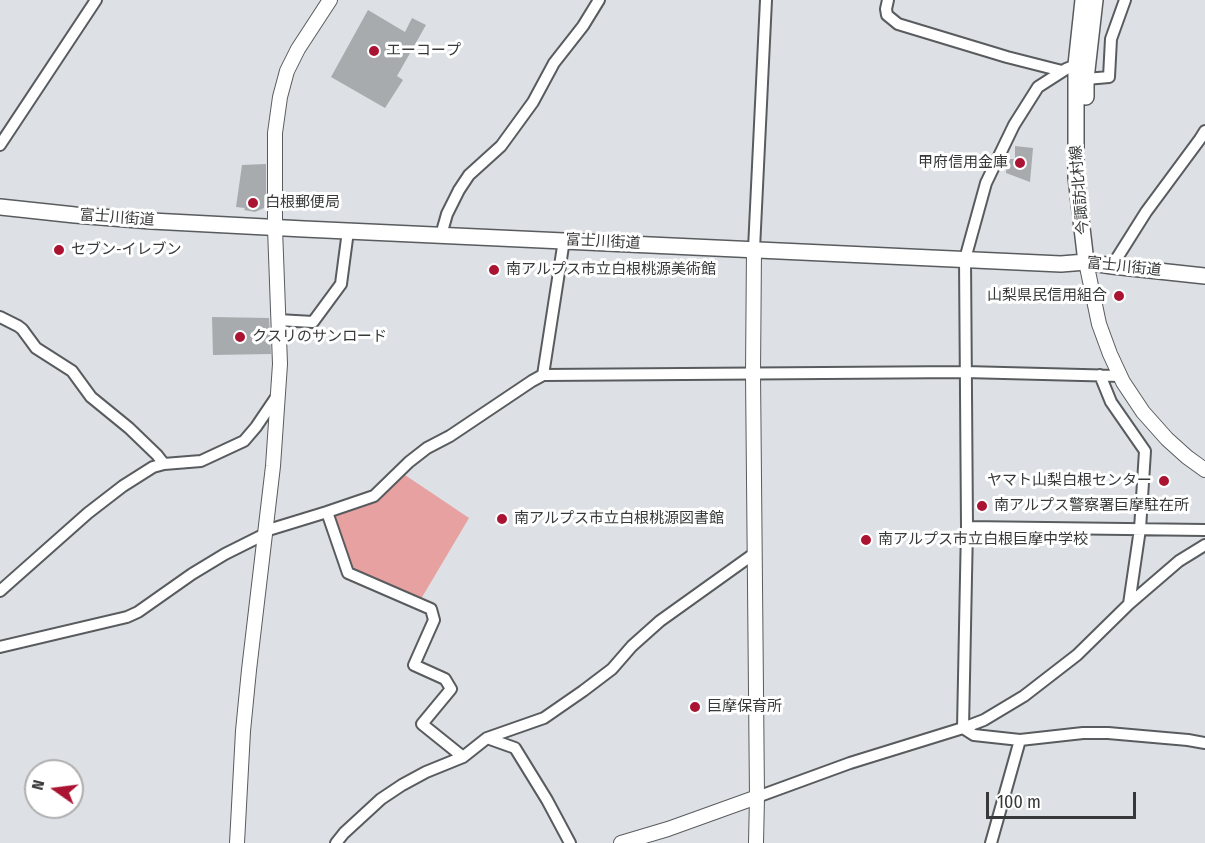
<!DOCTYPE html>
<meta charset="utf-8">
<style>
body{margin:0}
#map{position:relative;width:1205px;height:843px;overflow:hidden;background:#dde0e4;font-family:"Fira Sans Condensed",sans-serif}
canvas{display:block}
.north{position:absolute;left:24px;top:759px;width:60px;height:60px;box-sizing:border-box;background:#fff;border:2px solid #afafb0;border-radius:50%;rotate:284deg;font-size:16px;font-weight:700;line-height:24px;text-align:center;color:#373839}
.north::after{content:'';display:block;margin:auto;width:21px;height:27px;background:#aa1432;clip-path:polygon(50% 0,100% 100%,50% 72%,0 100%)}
.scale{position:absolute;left:986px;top:792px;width:150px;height:27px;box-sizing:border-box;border:3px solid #373839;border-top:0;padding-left:8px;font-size:18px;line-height:21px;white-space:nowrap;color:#373839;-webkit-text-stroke:4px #fff;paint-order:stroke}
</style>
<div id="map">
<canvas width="1205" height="843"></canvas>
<div class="north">N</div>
<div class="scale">100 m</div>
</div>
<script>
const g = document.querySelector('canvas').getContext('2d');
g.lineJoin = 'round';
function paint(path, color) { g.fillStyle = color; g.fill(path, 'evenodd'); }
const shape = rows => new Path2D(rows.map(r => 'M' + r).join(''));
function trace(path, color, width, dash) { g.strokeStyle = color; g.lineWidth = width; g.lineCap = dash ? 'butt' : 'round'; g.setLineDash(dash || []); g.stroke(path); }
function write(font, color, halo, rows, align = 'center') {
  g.font = font + ' "Fira Sans Condensed","Noto Sans JP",sans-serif'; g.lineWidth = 6; g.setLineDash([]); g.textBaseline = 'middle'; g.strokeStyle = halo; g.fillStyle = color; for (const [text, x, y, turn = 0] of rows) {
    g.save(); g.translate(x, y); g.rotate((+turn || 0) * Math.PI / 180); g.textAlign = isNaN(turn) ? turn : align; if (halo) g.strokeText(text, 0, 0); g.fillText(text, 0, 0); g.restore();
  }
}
paint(shape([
 [399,471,469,518,418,604,348,573,327,513,374,496]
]), '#e7a1a1');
paint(shape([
 [368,10,405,32,412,18,426,25,397,76,403,80,385,108,331,77],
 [1015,146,1033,148,1030,182,1006,173,1007,159,1015,159],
 [266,164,266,205,264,208,255,212,244,210,245,208,236,207,242,165],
 [212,317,269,318,271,354,213,355]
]), '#a7abae');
const street = shape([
 [888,0,886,9,887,15,898,24,1007,57,1062,71],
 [1086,79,1109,77,1111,39,1125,0],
 [0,145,96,0],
 [441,235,447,214,459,190,469,175,501,146,533,102,554,63,583,26,599,0],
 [754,249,766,0],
 [1112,266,1146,212,1200,139,1205,131],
 [0,317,18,326,22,329,36,348,72,371,91,397,129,428,157,455,164,464],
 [278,320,313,322,341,284,348,231],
 [543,375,564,240],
 [1100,375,1111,402,1145,451,1140,529,1129,604],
 [327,512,348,573,431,609,434,620,414,665,445,679,451,689,422,724,463,757],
 [967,527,1205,530],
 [265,531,327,512,374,496,409,462,427,448,450,436,532,381,543,375,965,372,1121,376],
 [0,591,88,513,123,486,153,467,164,464,201,461,244,441,256,427,277,396],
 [0,647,127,617,138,612,192,574,225,554,265,534],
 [963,728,967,527,965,259,986,183,1014,125,1038,87,1066,69,1076,65],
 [963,728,974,735,1020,740,1083,733,1108,733,1188,740,1205,743],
 [487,738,515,748,547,800,570,843],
 [757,797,850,763,963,728,984,720,1024,696,1077,655,1129,604,1179,561,1205,545],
 [336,843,344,833,381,799,402,785,426,772,463,757,487,738,544,718,583,691,612,669,632,646,660,621,755,553],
 [991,843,1020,740]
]);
const secondary = shape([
 [754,249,753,373,757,797,756,843],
 [1086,262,1099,324,1110,354,1123,382,1143,412,1167,439,1187,457,1205,470],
 [237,843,243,731,249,670,273,466,280,364,275,228,275,133,280,97,287,71,298,49,330,0],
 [621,843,668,829,757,797]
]);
const primary = shape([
 [1083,0,1076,65,1076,177,1086,262],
 [1086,97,1086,79,1095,0],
 [0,207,75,215,151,221,304,229,1061,264,1086,262,1112,266,1205,276]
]);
trace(street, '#595c5e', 14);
trace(secondary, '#595c5e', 16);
trace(primary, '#595c5e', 18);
trace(street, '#fff', 10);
trace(secondary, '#fff', 14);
trace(primary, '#fff', 15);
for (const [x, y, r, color] of [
 [374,51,6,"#aa1432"],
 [1020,163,6,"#aa1432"],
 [253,203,6,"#aa1432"],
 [59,250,6,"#aa1432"],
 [494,270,6,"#aa1432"],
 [1119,296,6,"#aa1432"],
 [240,337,6,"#aa1432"],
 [1164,481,6,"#aa1432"],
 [982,506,6,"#aa1432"],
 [502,519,6,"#aa1432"],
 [866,540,6,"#aa1432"],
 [695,707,6,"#aa1432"]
]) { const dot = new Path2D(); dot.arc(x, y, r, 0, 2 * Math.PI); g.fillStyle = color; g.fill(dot); trace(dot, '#fff', 2); }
write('15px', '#373839', '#fff', [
 ["エーコープ",386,51],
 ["甲府信用金庫",1008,163,"right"],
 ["白根郵便局",265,203],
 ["セブン-イレブン",71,250],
 ["南アルプス市立白根桃源美術館",506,270],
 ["山梨県民信用組合",1107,296,"right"],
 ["クスリのサンロード",252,337],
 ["ヤマト山梨白根センター",1152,481,"right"],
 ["南アルプス警察署巨摩駐在所",994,506],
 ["南アルプス市立白根桃源図書館",514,519],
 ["南アルプス市立白根巨摩中学校",878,540],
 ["巨摩保育所",707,707]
], 'left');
write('15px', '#373839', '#fff', [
 ["今諏訪北村線",1080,190,-95],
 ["富士川街道",117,218,4],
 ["富士川街道",603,242,3],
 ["富士川街道",1124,267,6]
]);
</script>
